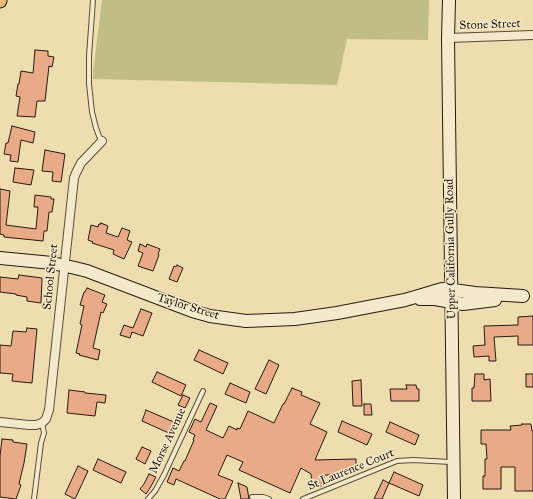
<!DOCTYPE html>
<style>
body{margin:0}
canvas{display:block;background:#eeddaf}
</style>
<canvas width="533" height="499"></canvas>
<script>
const g = document.querySelector('canvas').getContext('2d');
g.lineJoin = 'round';
function paint(path, color) { g.fillStyle = color; g.fill(path, 'evenodd'); }
const shape = rows => new Path2D(rows.map(r => 'M' + r).join(''));
function trace(path, color, width, dash) { g.strokeStyle = color; g.lineWidth = width; g.lineCap = dash ? 'butt' : 'round'; g.setLineDash(dash || []); g.stroke(path); }
function write(font, color, halo, rows, align = 'center') {
  g.font = font + ' "IM FELL Great Primer",serif'; g.lineWidth = 3; g.setLineDash([]); g.textBaseline = 'middle'; g.strokeStyle = halo; g.fillStyle = color; for (const [text, x, y, turn = 0] of rows) {
    g.save(); g.translate(x, y); g.rotate((+turn || 0) * Math.PI / 180); g.textAlign = isNaN(turn) ? turn : align; if (halo) g.strokeText(text, 0, 0); g.fillText(text, 0, 0); g.restore();
  }
}
paint(shape([
 [102,0,429,0,428,40,347,39,337,85,93,79,93,73]
]), '#c1be85');
const building = shape([
 [35,50,48,51,48,56,54,57,52,67,49,66,45,101,37,101,35,117,17,116,20,97,16,96,18,84,19,84,21,71,33,73,35,50],
 [12,126,35,132,33,143,21,140,18,162,10,161,11,155,4,154,6,143,8,143,12,126],
 [45,150,65,154,61,182,52,181,53,172,42,171,45,150],
 [15,168,34,170,31,185,13,182,15,168],
 [0,189,10,191,6,225,36,229,38,207,34,207,35,195,51,197,51,199,54,199,52,212,49,212,47,231,44,231,43,241,4,237,4,235,0,234,0,189],
 [101,223,108,226,106,233,118,237,122,228,130,231,127,240,132,242,124,259,113,254,114,250,92,243,93,242,88,240,91,225,98,227,99,224,101,224,101,223],
 [140,244,146,247,147,244,160,249,158,254,159,255,153,271,138,266,143,253,138,251,140,244],
 [177,265,183,268,177,282,169,279,174,266,176,267,177,265],
 [19,275,42,278,41,303,27,301,27,297,16,295,16,294,0,292,0,277,18,279,19,275],
 [87,288,105,295,102,302,107,304,103,313,101,312,93,348,100,350,98,360,79,355,80,354,76,353,82,325,80,324,84,306,80,305,84,292,85,292,87,288],
 [141,309,152,313,143,336,132,332,130,338,120,335,124,325,133,328,141,309],
 [533,316,533,345,518,345,518,336,494,337,496,361,489,361,489,356,474,357,473,346,485,345,484,326,518,325,518,317,533,316],
 [27,328,37,329,32,383,12,381,13,374,0,373,0,345,11,346,13,331,26,332,27,328],
 [199,350,228,363,223,374,194,360,199,350],
 [269,360,279,365,266,394,255,389,269,360],
 [157,372,186,385,181,396,152,382,157,372],
 [475,374,484,374,484,380,490,379,491,401,472,401,472,388,474,388,475,374],
 [526,374,533,374,533,387,526,387,526,374],
 [361,380,362,406,353,406,352,381,361,380],
 [230,383,250,392,246,403,225,394,230,383],
 [406,385,416,385,417,389,419,389,419,401,391,401,390,389,407,389,406,385],
 [292,388,302,392,301,395,320,403,310,424,327,432,315,460,356,459,356,471,344,471,344,475,324,475,324,481,322,481,322,486,312,486,311,474,301,468,290,493,239,470,243,462,227,455,218,475,233,481,225,499,220,499,176,479,174,485,167,482,173,468,179,471,184,461,185,461,194,440,193,440,195,435,189,432,195,419,201,422,210,403,217,406,206,430,223,438,229,426,237,430,237,428,240,429,248,411,274,423,283,404,284,404,292,388],
 [69,390,85,392,85,393,106,395,105,403,97,402,95,416,67,413,69,390],
 [183,395,190,398,185,408,178,405,183,395],
 [364,404,371,404,372,415,364,415,364,404],
 [146,410,176,423,171,434,142,421,146,410],
 [342,421,372,434,367,445,338,432,342,421],
 [390,422,419,435,415,445,386,432,390,422],
 [522,424,531,424,532,431,533,431,533,491,515,491,515,467,501,467,501,489,483,489,483,476,485,476,485,459,487,459,486,444,481,444,481,430,511,430,510,426,522,425,522,424],
 [2,439,13,440,13,442,27,444,24,463,19,484,21,485,16,499,0,497,0,456,2,439],
 [142,447,151,451,145,464,136,459,142,447],
 [98,459,126,472,121,483,93,470,98,459],
 [78,466,88,471,75,499,65,494,78,466],
 [394,472,423,485,419,496,389,483,394,472],
 [149,474,156,477,150,488,146,494,140,489,144,484,149,474],
 [383,480,389,483,382,499,374,499,383,480],
 [238,483,247,487,249,499,241,499,238,483]
]);
paint(building, '#e8aa87');
trace(building, '#281910', 1);
const lane = shape([
 [93,0,89,56,89,84,92,112,96,128,99,136,102,141],
 [252,497,263,497,269,499],
 [34,499,41,443,44,433,42,423],
 [148,499,155,491,164,475,203,391],
 [303,499,397,461,413,460,451,462]
]);
const street = shape([
 [448,38,533,35],
 [0,422,29,425,36,425,42,423,46,419,49,410,74,178,76,173,81,163,102,141]
]);
const secondary = shape([
 [449,0,448,38,454,499],
 [0,258,52,263,75,268,87,271,192,311,210,316,246,321,295,319,337,313,405,300,442,289,446,289,475,293,523,296],
 [420,299,435,299,463,304,495,300]
]);
const primary = shape([
 [0,1,0,0]
]);
trace(lane, '#5a4a38', 6);
trace(street, '#5a4a38', 10);
trace(secondary, '#281910', 14);
trace(primary, '#281910', 15);
trace(lane, '#f4e9cb', 4);
trace(street, '#f4e9cb', 8);
trace(secondary, '#f4e9cb', 12);
trace(primary, '#e7be78', 13);
write('12px', '#281910', '#f4e9cb', [
 ["Stone Street",490,25,-2],
 ["Upper California Gully Road",451,249,-91],
 ["School Street",51,277,-84],
 ["Taylor Street",188,307,17],
 ["Morse Avenue",168,441,-65],
 ["St Laurence Court",351,470,-22]
]);
</script>
